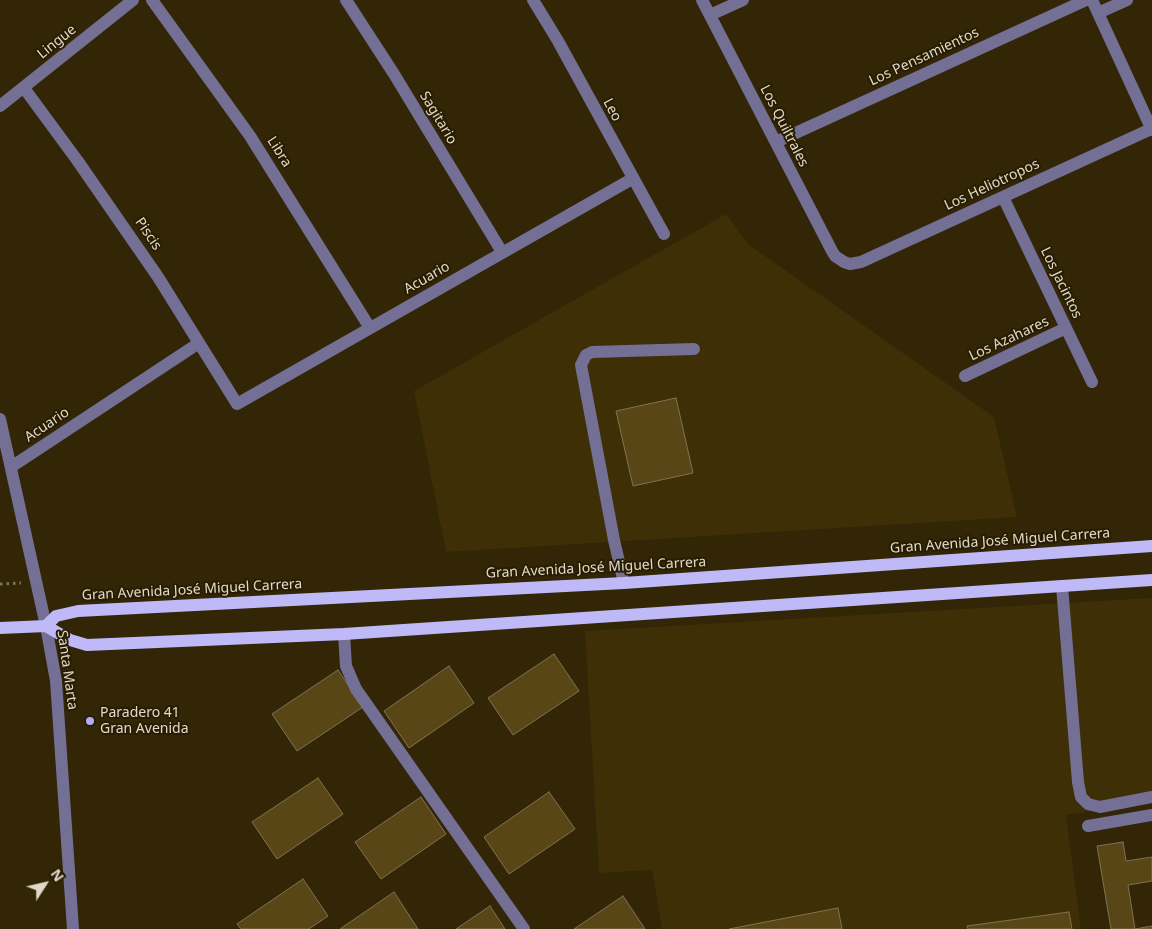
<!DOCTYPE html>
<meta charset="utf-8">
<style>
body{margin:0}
#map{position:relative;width:1152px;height:929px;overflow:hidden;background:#322607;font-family:"Noto Sans",sans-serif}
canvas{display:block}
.north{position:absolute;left:20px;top:859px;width:50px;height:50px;-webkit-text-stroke:4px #281d00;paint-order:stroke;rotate:55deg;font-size:14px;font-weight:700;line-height:20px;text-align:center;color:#e0d9c8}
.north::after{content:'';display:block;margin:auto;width:18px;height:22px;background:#e0d9c8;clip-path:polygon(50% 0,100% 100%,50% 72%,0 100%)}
</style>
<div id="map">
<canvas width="1152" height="929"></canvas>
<div class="north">N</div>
</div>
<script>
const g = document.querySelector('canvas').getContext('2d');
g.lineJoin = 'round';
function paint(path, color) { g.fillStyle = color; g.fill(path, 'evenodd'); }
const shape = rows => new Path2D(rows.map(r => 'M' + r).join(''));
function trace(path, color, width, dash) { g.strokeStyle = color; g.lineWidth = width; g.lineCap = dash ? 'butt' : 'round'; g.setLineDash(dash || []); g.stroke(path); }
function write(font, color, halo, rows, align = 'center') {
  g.font = font + ' "Noto Sans",sans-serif'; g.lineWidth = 4; g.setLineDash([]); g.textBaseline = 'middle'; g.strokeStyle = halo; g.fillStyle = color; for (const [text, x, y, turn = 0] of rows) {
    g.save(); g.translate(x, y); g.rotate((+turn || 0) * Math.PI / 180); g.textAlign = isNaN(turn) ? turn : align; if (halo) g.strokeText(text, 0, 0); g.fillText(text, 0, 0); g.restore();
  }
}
paint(shape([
 [726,214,748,244,994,417,1017,517,446,552,414,391],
 [1152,598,1152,801,1066,815,1081,929,662,929,652,870,599,873,585,631]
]), '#3e2f06');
const building = shape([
 [676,398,693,473,633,486,616,411,676,398],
 [554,654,579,691,513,735,488,698,554,654],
 [449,666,474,703,409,748,384,711,449,666],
 [338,670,363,707,297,751,272,714,338,670],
 [318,778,343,814,277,859,252,822,318,778],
 [549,792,575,829,509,874,484,837,549,792],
 [421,797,446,834,381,879,355,842,421,797],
 [1123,842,1126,861,1152,857,1152,881,1128,885,1135,929,1152,926,1152,929,1111,929,1097,846,1123,842],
 [303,879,328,916,309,929,241,929,237,924,303,879],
 [394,892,418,929,340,929,394,892],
 [623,896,645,929,574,929,623,896],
 [490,906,505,929,456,929,490,906],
 [838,908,842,929,729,929,838,908],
 [1069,912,1072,929,968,929,967,926,1069,912]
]);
paint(building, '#594616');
trace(building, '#817353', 1);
trace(shape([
 [0,584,21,583]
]), '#7e745b', 3, [2.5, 4]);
trace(shape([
 [152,0,250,136,370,328],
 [346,0,394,74,502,252],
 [533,0,558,41,664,234],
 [702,0,832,251,835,256,844,262,850,264,861,262,1151,129],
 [1092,0,1152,130],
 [1098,13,1127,0],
 [710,15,743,0],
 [24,88,77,160,158,277,237,404,632,179],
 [0,106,133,0],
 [776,142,1086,0],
 [1003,197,1092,382],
 [965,376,1066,328],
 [0,419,46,626,56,681,73,929],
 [11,467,199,343],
 [624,583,614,540,581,365,586,355,592,352,694,349],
 [1062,586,1078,782,1081,797,1088,804,1100,807,1152,797],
 [344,634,346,666,356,689,524,929],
 [1088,826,1152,815]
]), '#736f95', 12);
trace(shape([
 [46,626,56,616,78,611,624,583,1152,546],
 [0,628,46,626,70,640,87,645,344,634,1152,580]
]), '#bfb9f8', 12);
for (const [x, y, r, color] of [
 [90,721,5,"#b5acf8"]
]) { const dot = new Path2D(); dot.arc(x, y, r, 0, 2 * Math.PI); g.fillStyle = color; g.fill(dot); trace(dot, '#281d00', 2); }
write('14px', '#e0d9c8', '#281d00', [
 ["Lingue",57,42,-39],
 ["Los Pensamientos",924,57,-25],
 ["Leo",612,110,62],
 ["Sagitario",438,118,59],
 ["Los Quiltrales",784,126,63],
 ["Libra",279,152,57],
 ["Los Heliotropos",992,185,-25],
 ["Piscis",148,234,56],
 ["Acuario",427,278,-30],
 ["Los Jacintos",1061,283,64],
 ["Los Azahares",1009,339,-25],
 ["Acuario",47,425,-34],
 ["Gran Avenida José Miguel Carrera",1000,541,-4],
 ["Gran Avenida José Miguel Carrera",596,568,-3],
 ["Gran Avenida José Miguel Carrera",192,590,-3],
 ["Santa Marta",67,670,82]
]);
write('14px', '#e0d9c8', '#281d00', [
 ["Paradero 41",100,713],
 ["Gran Avenida",100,729]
], 'left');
</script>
